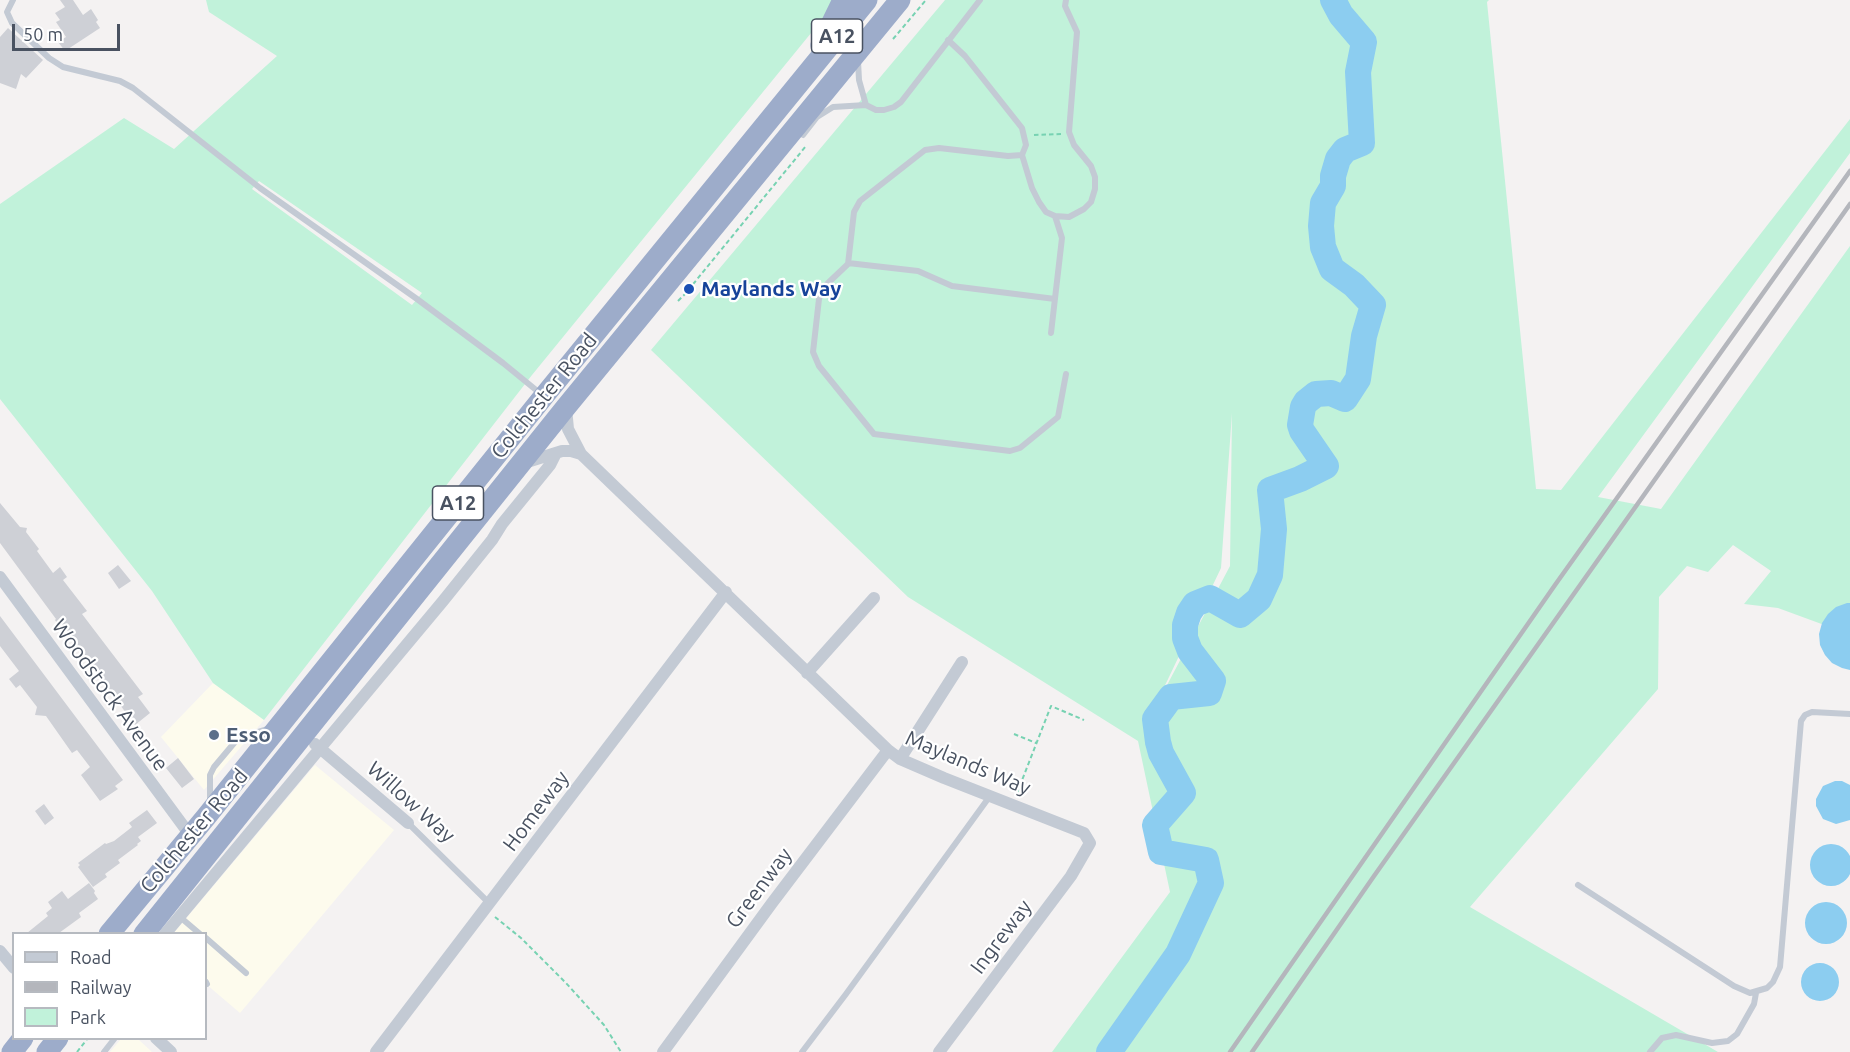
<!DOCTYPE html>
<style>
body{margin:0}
#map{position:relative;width:1850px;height:1052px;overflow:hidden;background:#f4f2f2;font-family:Ubuntu,sans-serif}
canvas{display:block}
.legend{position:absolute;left:12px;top:932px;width:195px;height:108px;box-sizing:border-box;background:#fff;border:2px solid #b6bac0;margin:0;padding:8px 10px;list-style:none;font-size:18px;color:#495261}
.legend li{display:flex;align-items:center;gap:12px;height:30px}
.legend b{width:30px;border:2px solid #b6bac0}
.scale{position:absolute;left:12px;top:24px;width:108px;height:27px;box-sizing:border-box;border:3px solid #495261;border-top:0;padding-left:8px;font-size:18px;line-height:21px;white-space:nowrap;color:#495261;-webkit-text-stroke:4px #fff;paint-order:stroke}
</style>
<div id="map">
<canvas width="1850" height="1052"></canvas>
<ul class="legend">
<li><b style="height:8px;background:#c3cad4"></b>Road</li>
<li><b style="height:8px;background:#b4b6bc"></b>Railway</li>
<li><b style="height:16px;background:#c1f2da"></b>Park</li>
</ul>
<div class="scale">50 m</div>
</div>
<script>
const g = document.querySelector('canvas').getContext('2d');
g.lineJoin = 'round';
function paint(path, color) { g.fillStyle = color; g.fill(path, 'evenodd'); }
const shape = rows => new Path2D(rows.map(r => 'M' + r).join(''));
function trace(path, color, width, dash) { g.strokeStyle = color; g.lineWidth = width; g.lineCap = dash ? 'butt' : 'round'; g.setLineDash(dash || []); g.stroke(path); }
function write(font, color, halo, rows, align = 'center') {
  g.font = font + ' Ubuntu,sans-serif'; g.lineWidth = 4.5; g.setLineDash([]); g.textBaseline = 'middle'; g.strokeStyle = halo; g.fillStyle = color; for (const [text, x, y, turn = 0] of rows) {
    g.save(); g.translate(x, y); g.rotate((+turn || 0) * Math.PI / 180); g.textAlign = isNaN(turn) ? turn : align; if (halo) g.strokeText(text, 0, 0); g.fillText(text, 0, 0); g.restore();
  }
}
paint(shape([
 [213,683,264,720,204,790,161,737],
 [315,765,394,830,240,1013,206,984,206,934,173,934],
 [121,1039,138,1039,152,1052,110,1052]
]), '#fdfbed');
paint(shape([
 [206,0,838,0,532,375,264,720,213,683,152,591,0,399,0,204,124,118,174,149,277,56,209,12],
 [259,181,422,293,412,305,252,189],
 [945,0,1489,0,1487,2,1536,489,1561,490,1850,119,1850,153,1598,497,1661,509,1850,246,1850,631,1827,626,1778,608,1744,604,1771,571,1733,545,1708,572,1687,566,1659,597,1658,689,1470,907,1718,1052,1052,1052,1170,892,1138,741,908,597,651,350],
 [1232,413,1230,566,1148,721,1221,568]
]), '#c1f2da');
paint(shape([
 [1847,603,1850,603,1850,670,1842,668,1832,663,1825,655,1820,645,1819,634,1822,623,1828,614,1836,607],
 [1835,781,1842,781,1850,785,1850,820,1836,824,1823,819,1816,806,1816,799,1823,786],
 '1810 865a21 21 0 1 1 42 0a21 21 0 1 1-42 0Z',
 '1805 923a21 21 0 1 1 42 0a21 21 0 1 1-42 0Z',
 '1801 982a19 19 0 1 1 38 0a19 19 0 1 1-38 0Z'
]), '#8ccdf0');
trace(shape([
 [1109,1052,1178,954,1211,883,1206,860,1161,852,1155,825,1183,793,1161,753,1158,742,1155,719,1171,697,1209,693,1213,681,1190,651,1185,638,1185,625,1189,613,1195,604,1210,598,1240,615,1259,599,1270,575,1274,529,1270,490,1300,479,1326,466,1302,431,1300,425,1303,407,1306,402,1316,394,1331,393,1345,399,1358,379,1364,336,1373,305,1354,285,1332,269,1323,247,1321,226,1323,203,1333,186,1333,176,1338,159,1345,150,1362,143,1358,72,1364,42,1341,15,1333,0]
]), '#8ccdf0', 26);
paint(shape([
 [60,0,73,0,83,15,91,9,98,20,96,22,100,28,65,51,58,42,66,37,56,22,60,20,55,13,65,7],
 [8,28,43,60,26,78,21,74,16,89,0,83,0,37],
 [0,503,20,527,27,528,26,532,39,549,37,551,53,573,60,567,67,577,63,580,87,611,82,614,143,694,138,697,150,713,135,725,71,639,69,640,65,634,55,620,56,619,0,543],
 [118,565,131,581,119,589,108,573],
 [0,616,123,780,115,786,118,789,100,801,81,775,90,767,77,750,72,753,46,716,35,715,37,707,20,685,16,688,9,679,19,671,0,646],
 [178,758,194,779,182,788,166,768],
 [44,804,54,818,45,825,35,811],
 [147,810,157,823,138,837,141,841,137,844,138,845,118,860,120,863,105,874,107,877,93,887,78,867,80,865,78,863,105,843,106,844,114,841,132,827,129,823],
 [89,883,95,891,94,893,98,899,79,913,81,917,59,933,27,933,48,916,46,913,52,908,48,902,62,891,68,899]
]), '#ced0d6');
trace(shape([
 [893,39,926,0],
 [1034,135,1061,134],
 [678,301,685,294,806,146],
 [1014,734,1036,743],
 [1017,793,1051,706,1084,720],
 [495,917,521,938,566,983,604,1025,621,1052],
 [77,1052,88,1038]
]), '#77d2b2', 2, [4.5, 3]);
trace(shape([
 [13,0,7,12,12,23,49,58,63,67,120,81,133,88,260,188,417,299,503,363,541,394],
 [948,40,965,56,1022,128,1026,145,1022,155,1032,188,1039,202,1046,212,1055,216,1069,217,1084,209,1091,202,1095,189,1095,177,1091,166,1074,145,1069,132,1077,32,1065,6,1066,0],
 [858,61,859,80,866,105],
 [803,135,817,117,833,107,866,105,876,110,884,110,894,107,901,102,980,0],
 [1022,155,1008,156,939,148,925,150,860,201,854,212,848,264,828,283,822,289,819,299,813,352,819,366,874,434,1010,451,1020,448,1058,417,1066,374],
 [848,263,918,271,952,286,1055,299],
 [1051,333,1062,238,1055,216],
 [210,802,210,775,214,767,235,742,242,737,267,729],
 [408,823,489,903],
 [1578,885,1734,986,1750,993,1767,988,1773,982,1780,967,1801,721,1805,715,1812,712,1850,714],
 [180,917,200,934],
 [206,938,246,973],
 [206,982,207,984],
 [104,1052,115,1038],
 [802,1052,846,994,990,796],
 [1650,1052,1662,1038,1676,1035,1712,1043,1728,1041,1737,1034,1754,1004,1756,993]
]), '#c3cad4', 6);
trace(shape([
 [566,408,568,429,581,454,888,750,900,759,944,778,1084,833,1090,843,1071,876,939,1052],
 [524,463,562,451,571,451,581,454],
 [0,577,190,835],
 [807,673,874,598],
 [315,744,408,823],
 [900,759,962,662],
 [165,934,443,601,492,540,502,524,550,465,556,453],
 [0,951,14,968],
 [156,1038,171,1052],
 [376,1052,726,592],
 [663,1052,772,903,888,750]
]), '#c3cad4', 12);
trace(shape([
 [821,45,843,0],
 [109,934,206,817,544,396,867,0],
 [144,934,566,407,900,0],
 [12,1052,23,1038],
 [47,1052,58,1038]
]), '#9dacca', 21);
trace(shape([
 [1230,1052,1555,585,1850,171],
 [1252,1052,1374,876,1850,204]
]), '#b4b6bc', 4.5);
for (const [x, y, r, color] of [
 [689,289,6,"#1a4fb4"],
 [214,735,6,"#5c6f8a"]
]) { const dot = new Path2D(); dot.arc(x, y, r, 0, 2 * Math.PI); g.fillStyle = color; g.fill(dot); trace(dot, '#fff', 2); }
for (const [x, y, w] of [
 [837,36,51],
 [458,503,51]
]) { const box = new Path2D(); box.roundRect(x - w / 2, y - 17, w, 34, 4.5); g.fillStyle = '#fff'; g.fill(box); trace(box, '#495261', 1.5); }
write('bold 20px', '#495261', null, [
 ["A12",837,36],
 ["A12",458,503]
]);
write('bold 21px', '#164399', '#fff', [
 ["Maylands Way",701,289]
], 'left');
write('21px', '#495261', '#fff', [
 ["Colchester Road",544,396,-51],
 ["Woodstock Avenue",110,695,54],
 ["Maylands Way",968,763,23],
 ["Willow Way",411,802,42],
 ["Homeway",536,811,-53],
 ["Colchester Road",194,831,-50],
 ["Greenway",759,888,-53],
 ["Ingreway",1001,937,-53]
]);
write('bold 21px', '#4e5e75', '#fff', [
 ["Esso",226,735]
], 'left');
</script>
